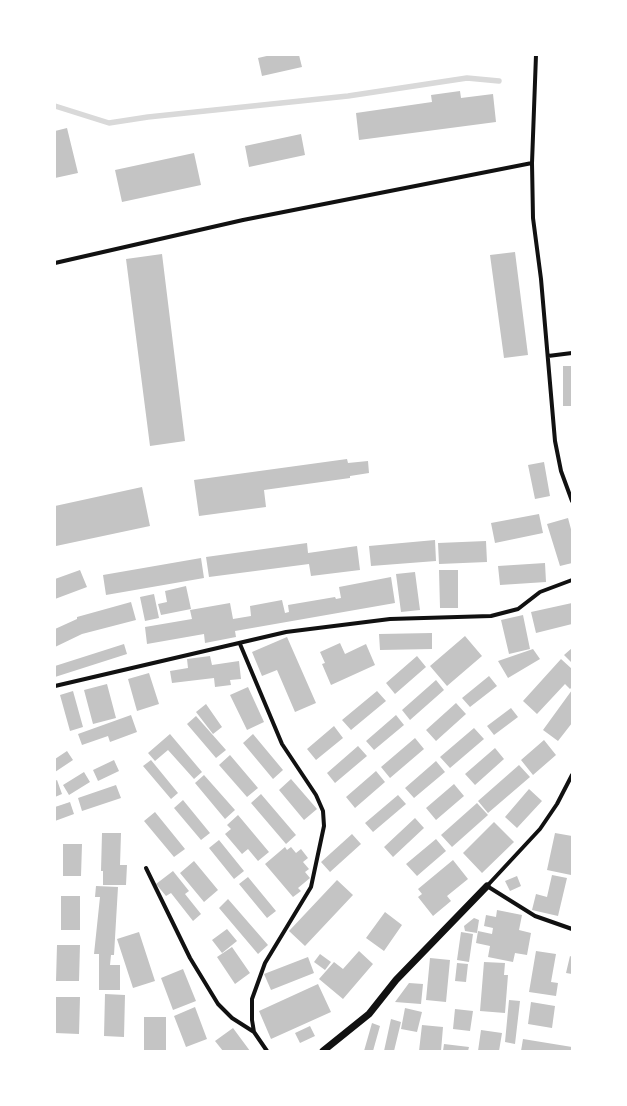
<!DOCTYPE html>
<style>
body{margin:0}
#map{position:relative;width:627px;height:1106px;overflow:hidden;background:#fff;font-family:"Asap Condensed",sans-serif}
canvas{display:block}
.frame{position:absolute;inset:0;border:56px solid #fff;pointer-events:none}
</style>
<div id="map">
<canvas width="627" height="1106"></canvas>
<div class="frame"></div>
</div>
<script>
const g = document.querySelector('canvas').getContext('2d');
g.lineJoin = 'round';
const shape = rows => new Path2D(rows.map(r => 'M' + r).join(''));
function trace(path, color, width, dash) { g.strokeStyle = color; g.lineWidth = width; g.lineCap = dash ? 'butt' : 'round'; g.setLineDash(dash || []); g.stroke(path); }
function paint(path, color) { g.fillStyle = color; g.fill(path, 'evenodd'); }
trace(shape([
 [55,106,109,123,148,117,348,96,467,78,499,81]
]), '#d9d9d9', 5.5);
paint(shape([
 [271,55,299,55,302,67,262,76,258,58],
 [460,91,461,98,493,94,496,122,359,140,356,113,432,102,431,95],
 [67,128,78,173,55,178,55,131],
 [301,134,305,155,249,167,245,146],
 [194,153,201,185,122,202,115,170],
 [515,252,528,355,504,358,490,255],
 [162,254,185,441,150,446,126,259],
 [563,366,572,366,572,406,563,406],
 [347,459,348,463,368,461,369,473,350,476,350,478,264,490,266,507,199,516,194,480],
 [544,462,550,496,535,499,528,465],
 [142,487,150,526,56,546,55,506],
 [539,514,543,533,495,543,491,523],
 [568,518,572,533,572,563,560,566,547,524],
 [435,540,436,561,371,566,369,546],
 [486,541,487,562,439,564,438,543],
 [307,543,308,553,357,546,360,570,311,576,309,564,209,577,206,557],
 [201,558,204,578,106,595,103,575],
 [545,563,546,582,500,585,498,566],
 [80,570,87,587,55,599,55,579],
 [439,570,458,570,458,608,440,608],
 [415,572,420,610,401,612,396,574],
 [391,577,395,603,235,631,236,637,205,643,204,634,147,644,145,627,192,619,190,610,230,603,233,619,251,616,250,606,282,600,285,613,289,612,288,605,335,597,336,599,341,598,339,587],
 [186,586,191,609,161,615,158,604,167,602,165,591],
 [154,594,159,618,145,621,140,597],
 [131,602,136,620,82,634,55,647,55,629,77,619,77,617],
 [572,603,572,624,536,633,531,612],
 [523,615,530,649,509,654,501,620],
 [432,633,432,649,380,650,379,634],
 [465,636,482,656,447,686,430,666],
 [287,637,316,703,295,712,277,670,262,676,252,652],
 [340,643,345,654,366,644,375,665,331,685,322,664,325,663,320,652],
 [124,644,127,654,55,677,55,666],
 [572,648,572,663,564,655],
 [533,649,540,659,508,678,498,661],
 [210,656,212,665,239,661,241,679,230,680,231,685,215,687,214,678,172,683,170,671,188,668,187,659],
 [417,656,426,667,395,694,386,683],
 [561,659,572,669,572,687,570,689,565,684,537,714,523,701],
 [149,673,159,704,137,711,128,679],
 [489,676,497,686,470,707,462,698],
 [436,680,444,690,410,720,402,710],
 [107,684,116,718,93,724,84,690],
 [248,687,264,722,247,730,230,695],
 [572,690,572,723,558,741,543,730],
 [73,691,83,727,70,731,60,695],
 [377,691,386,701,351,730,342,720],
 [456,703,466,714,436,741,426,730],
 [206,704,222,727,213,734,196,712],
 [511,708,518,717,494,735,487,726],
 [131,715,137,732,110,742,108,736,82,745,78,734],
 [396,715,404,725,374,750,366,741],
 [196,716,226,750,216,758,187,724],
 [334,726,343,738,316,760,307,749],
 [474,728,484,739,450,768,440,757],
 [170,734,202,772,194,779,168,750,155,761,148,753],
 [253,734,283,770,273,779,243,743],
 [415,738,424,749,390,778,381,767],
 [544,740,556,755,533,775,521,760],
 [358,746,367,756,335,783,327,773],
 [495,748,504,759,475,785,465,774],
 [67,751,73,760,55,772,55,759],
 [230,755,258,788,247,797,219,765],
 [114,760,119,771,98,781,93,770],
 [151,760,178,793,171,799,143,766],
 [436,761,445,772,414,798,405,788],
 [519,765,530,777,488,813,478,801],
 [376,771,385,782,355,808,346,797],
 [84,772,90,782,69,795,63,785],
 [204,775,235,810,225,819,195,783],
 [291,779,317,809,304,820,279,790],
 [57,780,62,794,55,797,55,781],
 [454,784,464,796,436,820,426,808],
 [116,785,121,798,82,811,78,798],
 [529,789,542,801,517,828,505,817],
 [261,794,296,835,286,844,251,803],
 [398,795,406,804,373,832,365,823],
 [183,800,210,833,201,840,174,808],
 [70,802,74,814,55,821,55,807],
 [477,803,488,815,452,847,441,835],
 [155,812,185,849,174,857,144,821],
 [238,815,269,852,258,861,248,849,242,854,225,834,231,829,227,825],
 [415,818,424,828,393,857,384,847],
 [494,822,514,842,482,873,463,853],
 [102,833,121,833,120,865,127,865,126,885,103,885,103,871,101,871],
 [555,833,572,836,571,875,547,870],
 [352,834,361,844,330,872,321,862],
 [436,839,446,851,417,876,406,864],
 [219,840,244,871,234,879,209,848],
 [63,844,82,844,81,876,63,876],
 [285,847,287,850,291,847,296,853,301,849,308,858,303,862,309,869,305,872,310,878,298,888,301,891,293,897,265,864],
 [453,860,468,879,447,896,451,901,433,916,418,897,422,894,418,889],
 [194,861,218,890,204,902,180,873],
 [173,871,189,891,185,894,201,914,193,921,171,893,166,896,156,884],
 [552,875,567,878,558,916,532,910,536,894,547,897],
 [517,876,521,886,510,891,505,881],
 [248,877,276,911,267,918,239,884],
 [337,880,353,895,305,946,289,931],
 [96,886,118,887,114,955,111,955,110,965,120,965,120,990,99,990,99,954,94,954,100,897,95,897],
 [61,896,80,896,80,930,61,930],
 [228,899,268,945,258,954,219,908],
 [497,910,522,915,519,930,531,933,527,955,515,953,513,962,488,957,490,946,476,943,478,931,492,934,493,928,484,926,486,915,496,917],
 [385,912,402,925,384,951,366,938],
 [474,918,479,920,477,933,465,931,464,926],
 [227,929,237,941,222,953,212,940],
 [139,932,155,981,133,988,117,939],
 [461,932,473,934,469,962,457,960],
 [57,945,80,945,79,981,56,981],
 [232,947,250,973,235,984,217,957],
 [359,951,373,964,343,999,319,979,334,962,343,969],
 [536,951,556,954,551,982,558,983,556,996,529,992],
 [320,954,331,962,325,970,314,962],
 [570,956,572,957,572,974,566,973],
 [308,957,314,973,271,990,264,974],
 [430,958,450,960,446,1002,426,1000],
 [484,962,505,963,504,975,508,975,505,1013,480,1011],
 [457,963,468,964,466,982,455,981],
 [183,969,196,1001,173,1010,161,978],
 [409,983,423,984,421,1004,395,1002],
 [318,984,331,1012,271,1039,259,1011],
 [105,994,125,995,124,1037,104,1036],
 [56,997,80,997,79,1034,55,1033],
 [509,1000,520,1001,515,1044,505,1042],
 [531,1002,555,1006,552,1028,528,1024],
 [195,1007,207,1039,186,1047,174,1016],
 [405,1008,422,1012,417,1032,401,1029],
 [455,1009,473,1011,470,1031,453,1029],
 [144,1017,166,1017,166,1051,144,1051],
 [391,1019,401,1022,394,1051,384,1051],
 [372,1023,380,1026,373,1051,364,1051],
 [422,1025,443,1027,441,1051,419,1051],
 [310,1026,315,1036,300,1043,295,1033],
 [233,1028,250,1051,223,1051,215,1041],
 [481,1030,502,1033,499,1051,478,1051],
 [523,1039,572,1047,572,1051,521,1051],
 [444,1044,469,1047,468,1051,443,1051]
]), '#c4c4c4');
trace(shape([
 [536,55,532,163,533,218,541,279,555,441,561,471,572,501],
 [55,263,243,220,532,163],
 [548,356,572,353],
 [240,644,282,744,316,795,323,811,324,826,311,887,265,963,252,999,252,1020,254,1032,267,1051],
 [55,686,286,632,390,619,491,616,518,609,540,592,572,580],
 [572,775,557,804,540,829,487,886,535,916,572,929],
 [146,868,190,958,218,1004,232,1018,254,1032]
]), '#111', 4);
trace(shape([
 [323,1051,369,1014,396,980,487,886]
]), '#111', 7);
</script>
